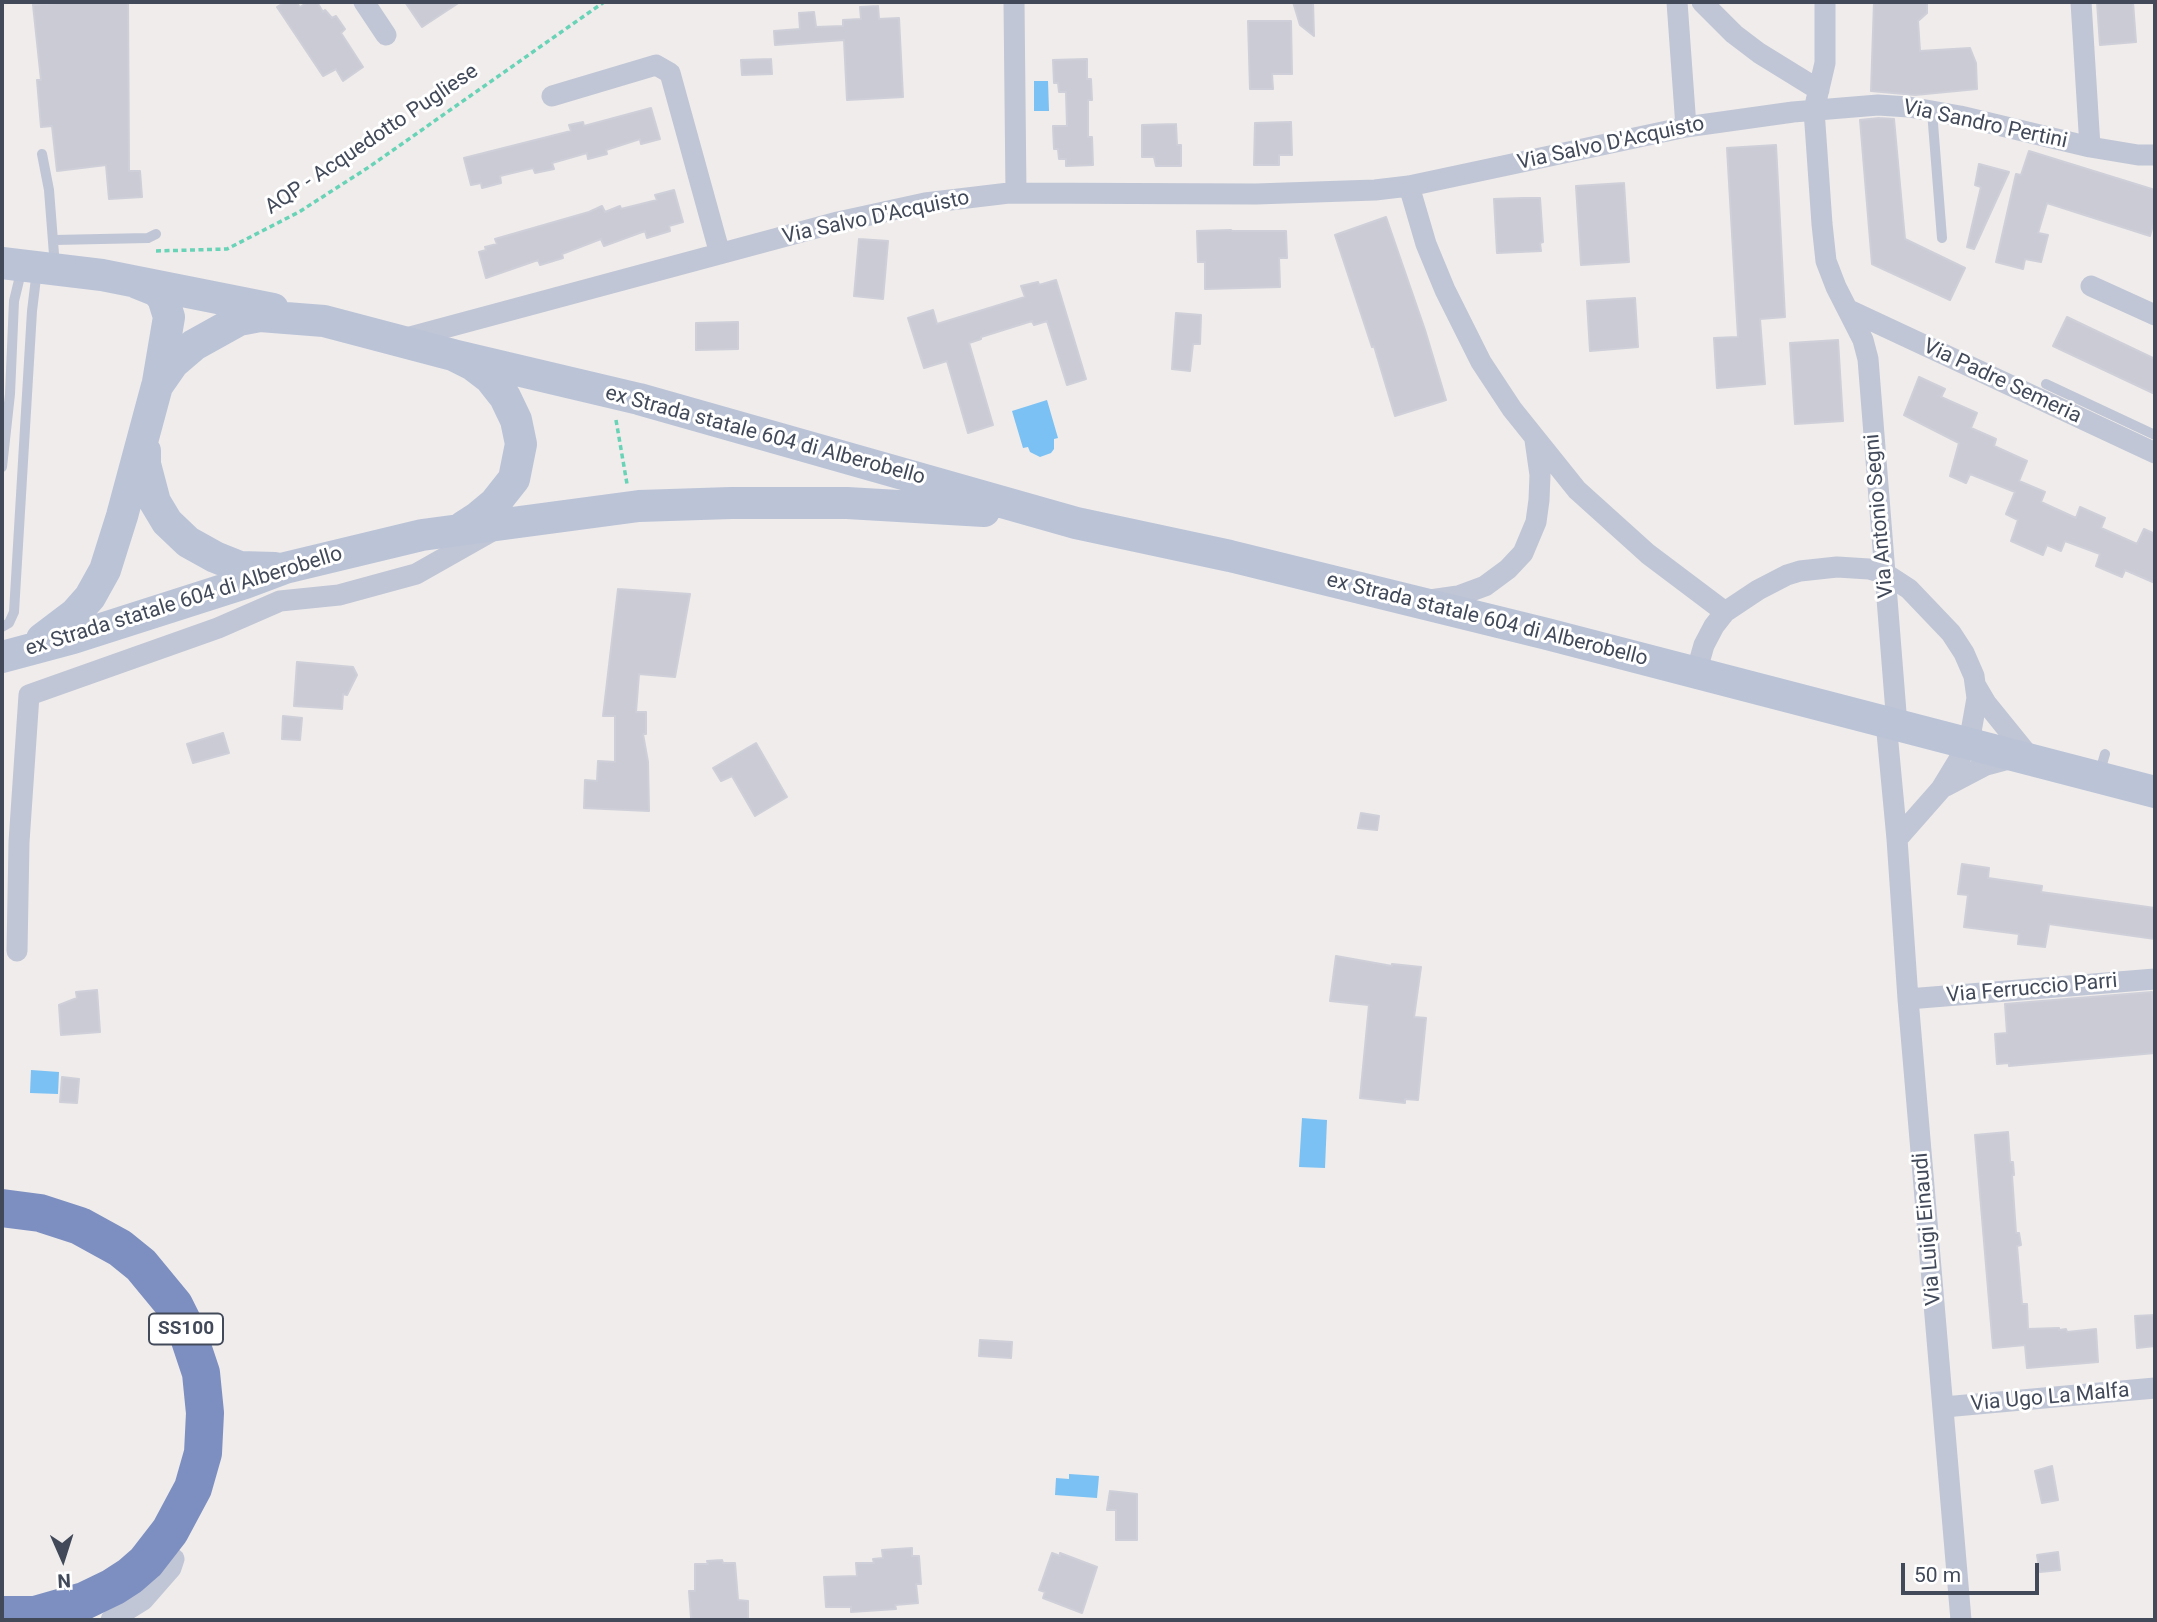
<!DOCTYPE html>
<style>
body{margin:0}
#map{position:relative;width:2157px;height:1622px;overflow:hidden;background:#efeceb;font-family:Roboto,sans-serif}
canvas{display:block}
.frame{position:absolute;inset:0;border:4px solid #424a5a;pointer-events:none}
.north{position:absolute;left:28px;top:1524px;width:70px;height:70px;-webkit-text-stroke:5px #fff;paint-order:stroke;rotate:177deg;font-size:19px;font-weight:700;line-height:28px;text-align:center;color:#424a5a}
.north::after{content:'';display:block;margin:auto;width:24px;height:32px;background:#424a5a;clip-path:polygon(50% 0,100% 100%,50% 72%,0 100%)}
.scale{position:absolute;left:1901px;top:1563px;width:138px;height:32px;box-sizing:border-box;border:4px solid #424a5a;border-top:0;padding-left:9px;font-size:21px;line-height:24px;white-space:nowrap;color:#424a5a;-webkit-text-stroke:5px #fff;paint-order:stroke}
</style>
<div id="map">
<canvas width="2157" height="1622"></canvas>
<div class="frame"></div>
<div class="north">N</div>
<div class="scale">50 m</div>
</div>
<script>
const g = document.querySelector('canvas').getContext('2d');
g.lineJoin = 'round';
function paint(path, color) { g.fillStyle = color; g.fill(path, 'evenodd'); }
const shape = rows => new Path2D(rows.map(r => 'M' + r).join(''));
function trace(path, color, width, dash) { g.strokeStyle = color; g.lineWidth = width; g.lineCap = dash ? 'butt' : 'round'; g.setLineDash(dash || []); g.stroke(path); }
function write(font, color, halo, rows, align = 'center') {
  g.font = font + ' Roboto,sans-serif'; g.lineWidth = 6; g.setLineDash([]); g.textBaseline = 'middle'; g.strokeStyle = halo; g.fillStyle = color; for (const [text, x, y, turn = 0] of rows) {
    g.save(); g.translate(x, y); g.rotate((+turn || 0) * Math.PI / 180); g.textAlign = isNaN(turn) ? turn : align; if (halo) g.strokeText(text, 0, 0); g.fillText(text, 0, 0); g.restore();
  }
}
paint(shape([
 [1034,81,1048,81,1049,111,1034,111],
 [1047,400,1058,438,1054,439,1054,449,1051,453,1040,457,1030,452,1028,447,1023,448,1012,411],
 [31,1070,59,1072,58,1094,30,1093],
 [1302,1118,1327,1120,1325,1168,1299,1167],
 [1069,1474,1099,1476,1097,1498,1055,1495,1056,1478,1069,1479]
]), '#7bc1f4');
const building = shape([
 [72,2,128,2,129,171,140,171,142,197,109,199,106,165,57,171,52,126,41,127,37,80,41,80,33,5,72,2],
 [285,2,296,2,300,7,308,2,317,2,323,12,325,10,332,18,336,16,345,29,341,33,363,67,343,81,336,69,323,76,277,7,285,2],
 [405,2,460,2,422,27,405,2],
 [1293,2,1313,2,1314,36,1300,25,1293,2],
 [1874,2,1927,2,1927,13,1918,21,1920,51,1970,48,1976,63,1977,89,1915,95,1871,91,1874,2],
 [2097,2,2133,2,2136,42,2100,45,2097,2],
 [878,6,879,19,899,18,903,97,847,100,844,40,775,45,774,31,800,29,799,13,814,12,816,27,843,26,843,20,861,19,860,7,878,6],
 [1248,21,1291,21,1292,74,1272,74,1273,89,1250,89,1248,21],
 [771,59,772,74,742,75,741,60,771,59],
 [1087,59,1087,79,1091,79,1092,100,1088,100,1088,137,1092,137,1093,165,1066,166,1066,159,1059,159,1058,149,1054,149,1053,126,1067,126,1066,92,1059,92,1058,83,1054,83,1053,60,1087,59],
 [651,108,660,139,641,144,640,139,606,150,607,154,588,159,587,153,552,163,554,169,535,173,533,168,500,176,501,183,482,188,481,183,471,185,464,158,571,131,569,125,583,122,584,126,651,108],
 [1879,118,1894,119,1905,239,1965,268,1950,300,1872,264,1860,120,1879,118],
 [1291,122,1292,155,1279,155,1279,165,1254,165,1255,123,1291,122],
 [1176,124,1177,145,1181,145,1181,166,1156,166,1154,157,1142,157,1142,125,1176,124],
 [1776,145,1785,317,1760,319,1765,384,1717,388,1714,338,1738,337,1727,148,1776,145],
 [2029,151,2155,190,2155,218,2150,236,2047,203,2038,233,2048,235,2041,262,2025,259,2023,269,1996,262,2016,174,2021,175,2029,151],
 [1979,164,2009,172,1974,249,1967,247,1981,187,1975,185,1979,164],
 [1624,183,1629,262,1581,265,1576,186,1624,183],
 [674,190,683,222,669,226,670,231,647,238,645,231,604,246,601,239,562,254,563,258,540,265,538,260,486,278,479,252,486,250,485,247,497,244,495,239,589,212,602,206,605,212,620,206,621,209,657,200,655,195,674,190],
 [1523,198,1540,198,1543,242,1540,243,1541,251,1497,253,1494,199,1523,198],
 [1386,217,1425,330,1446,400,1395,416,1374,346,1372,347,1335,235,1386,217],
 [1231,230,1232,231,1286,231,1287,258,1279,258,1280,287,1205,289,1205,262,1198,262,1197,231,1231,230],
 [859,239,888,241,883,299,854,296,859,239],
 [1056,280,1086,379,1067,385,1047,321,1034,325,1032,321,981,337,981,339,969,343,993,425,968,433,947,361,924,368,908,318,933,310,937,324,1025,297,1021,286,1038,282,1039,285,1056,280],
 [1635,298,1638,347,1590,351,1587,301,1635,298],
 [1176,313,1201,315,1200,344,1193,344,1190,371,1172,369,1176,313],
 [2067,317,2155,359,2155,394,2053,346,2067,317],
 [738,322,738,349,696,350,696,323,738,322],
 [1838,340,1843,421,1795,424,1790,343,1838,340],
 [1919,377,1945,389,1941,397,1977,413,1971,428,1996,439,1994,446,2027,461,2019,481,2045,492,2041,502,2076,518,2080,507,2105,518,2101,528,2137,544,2144,529,2155,534,2155,583,2125,570,2122,577,2096,566,2100,554,2065,541,2061,551,2047,545,2043,555,2011,541,2018,520,2006,514,2015,492,1970,474,1966,483,1950,476,1959,443,1904,415,1919,377],
 [618,589,690,594,675,677,639,674,636,712,646,712,646,734,643,734,648,762,649,811,584,808,585,780,597,781,598,761,615,762,615,716,603,716,618,589],
 [297,662,353,667,357,675,347,695,343,694,342,709,294,706,297,662],
 [283,716,302,718,300,740,282,739,283,716],
 [223,733,229,753,193,763,187,744,223,733],
 [756,743,787,797,755,816,732,776,721,781,713,768,756,743],
 [1361,813,1379,816,1377,830,1358,828,1361,813],
 [1962,864,1989,868,1988,878,2042,886,2041,892,2155,908,2155,939,2049,924,2045,947,2018,944,2019,934,1964,927,1968,895,1958,894,1962,864],
 [1336,956,1392,966,1392,964,1421,967,1414,1017,1426,1018,1418,1100,1405,1099,1405,1103,1360,1098,1369,1005,1330,1001,1336,956],
 [97,990,100,1032,61,1035,59,1005,77,998,76,992,97,990],
 [2152,992,2155,1053,2009,1066,2009,1063,1997,1064,1995,1034,2007,1033,2005,1004,2152,992],
 [62,1077,79,1079,77,1103,60,1102,62,1077],
 [2008,1132,2010,1162,2013,1162,2014,1175,2012,1175,2016,1233,2019,1233,2021,1245,2017,1246,2022,1304,2027,1304,2028,1329,2059,1328,2059,1330,2066,1329,2067,1332,2096,1329,2098,1362,2027,1368,2025,1345,1993,1348,1975,1135,2008,1132],
 [2155,1315,2155,1346,2137,1348,2135,1316,2155,1315],
 [980,1340,1012,1342,1011,1358,979,1356,980,1340],
 [2052,1466,2058,1500,2042,1503,2035,1471,2052,1466],
 [1110,1491,1137,1494,1137,1540,1116,1540,1116,1510,1107,1510,1110,1491],
 [912,1548,912,1556,919,1556,921,1584,916,1584,918,1603,895,1605,896,1609,851,1612,851,1607,826,1607,824,1577,857,1576,856,1563,874,1563,873,1559,883,1558,882,1550,912,1548],
 [2058,1552,2060,1570,2040,1572,2037,1555,2058,1552],
 [1052,1553,1060,1556,1060,1553,1097,1567,1082,1613,1043,1598,1045,1592,1039,1590,1052,1553],
 [722,1560,723,1563,735,1563,738,1600,748,1601,748,1619,696,1620,691,1618,689,1591,695,1591,695,1564,708,1564,707,1561,722,1560]
]);
paint(building, '#cacbd4');
trace(building, '#cecfd8', 2);
trace(shape([
 [156,251,227,249,299,212,369,167,604,2],
 [616,420,627,484]
]), '#68d3b6', 3.5, [5, 3.5]);
trace(shape([
 [1932,111,1942,238],
 [42,154,49,190,55,267],
 [54,240,148,238,156,234],
 [2046,384,2155,435],
 [2,467,10,394,14,301,22,268],
 [2,627,9,623,14,612,32,311,37,270],
 [2099,775,2105,754]
]), '#c0c6d5', 10);
trace(shape([
 [364,2,386,35],
 [1014,2,1016,193],
 [1677,2,1686,127],
 [1702,2,1734,34,1759,53,1819,90],
 [1825,2,1825,63,1814,110,1822,224,1826,261,1836,287,1863,340,1868,359,1897,725],
 [2081,2,2090,147],
 [552,96,656,65,670,73,720,254],
 [1409,186,1426,244,1445,290,1481,362,1512,409,1577,490,1648,554,1725,612],
 [2091,286,2155,315],
 [1849,310,2155,453],
 [403,339,838,222,925,203,1009,193,1256,194,1375,190,1409,186,1686,127,1793,112,1878,105,1909,107,1960,116,2090,147,2138,155,2155,155],
 [1430,600,1458,596,1485,586,1508,569,1523,553,1536,522,1539,500,1540,475,1535,440],
 [1696,673,1704,645,1714,626,1725,612,1758,590,1787,575,1800,571,1837,567,1869,569,1886,574,1909,589,1951,633,1964,653,1974,676,1977,698,1969,743,1941,789,1897,839,1886,722],
 [1976,686,1986,703,2033,761],
 [1946,786,1986,765,2016,757],
 [1897,839,1908,999,1961,1620],
 [17,951,19,842,29,695,218,628,280,601,339,595,416,574,492,531],
 [1908,999,2155,979],
 [1944,1407,2155,1388],
 [111,1620,143,1600,171,1568,174,1559,158,1548]
]), '#c0c6d5', 21);
trace(shape([
 [2,263,102,275,273,309],
 [137,283,157,291,163,298,169,317,158,382],
 [453,355,639,399,1076,523,1230,556,1547,634,2155,792],
 [145,451,145,464,155,502,167,522,188,542,215,557,240,567,275,568],
 [42,639,75,614,90,597,105,570,122,516,157,386,173,363,194,345,239,320,260,316,324,321,453,355,473,365,490,378,505,397,516,420,521,444,514,479,495,503,477,518,463,527],
 [2,657,73,638,245,583,285,568,422,535,639,506,731,503,847,503,984,511]
]), '#bbc3d7', 32);
trace(shape([
 [2,1208,40,1213,80,1226,120,1248,141,1265,174,1305,187,1331,201,1373,205,1413,203,1453,193,1488,170,1531,146,1562,130,1576,113,1587,84,1601,35,1615,2,1615]
]), '#7d8fc0', 38);
for (const [x, y, w] of [
 [186,1329,74]
]) { const box = new Path2D(); box.roundRect(x - w / 2, y - 15.5, w, 31, 5); g.fillStyle = '#fff'; g.fill(box); trace(box, '#424a5a', 2); }
write('bold 19px', '#424a5a', null, [
 ["SS100",186,1329]
]);
write('21px', '#424a5a', '#fff', [
 ["Via Sandro Pertini",1985,125,12],
 ["AQP - Acquedotto Pugliese",372,140,-34],
 ["Via Salvo D'Acquisto",1611,144,-12],
 ["Via Salvo D'Acquisto",876,218,-12],
 ["Via Padre Semeria",2002,382,25],
 ["ex Strada statale 604 di Alberobello",765,436,15],
 ["Via Antonio Segni",1880,516,-95],
 ["ex Strada statale 604 di Alberobello",184,602,-17],
 ["ex Strada statale 604 di Alberobello",1487,620,14],
 ["Via Ferruccio Parri",2032,989,-5],
 ["Via Luigi Einaudi",1928,1229,-95],
 ["Via Ugo La Malfa",2050,1398,-5]
]);
</script>
